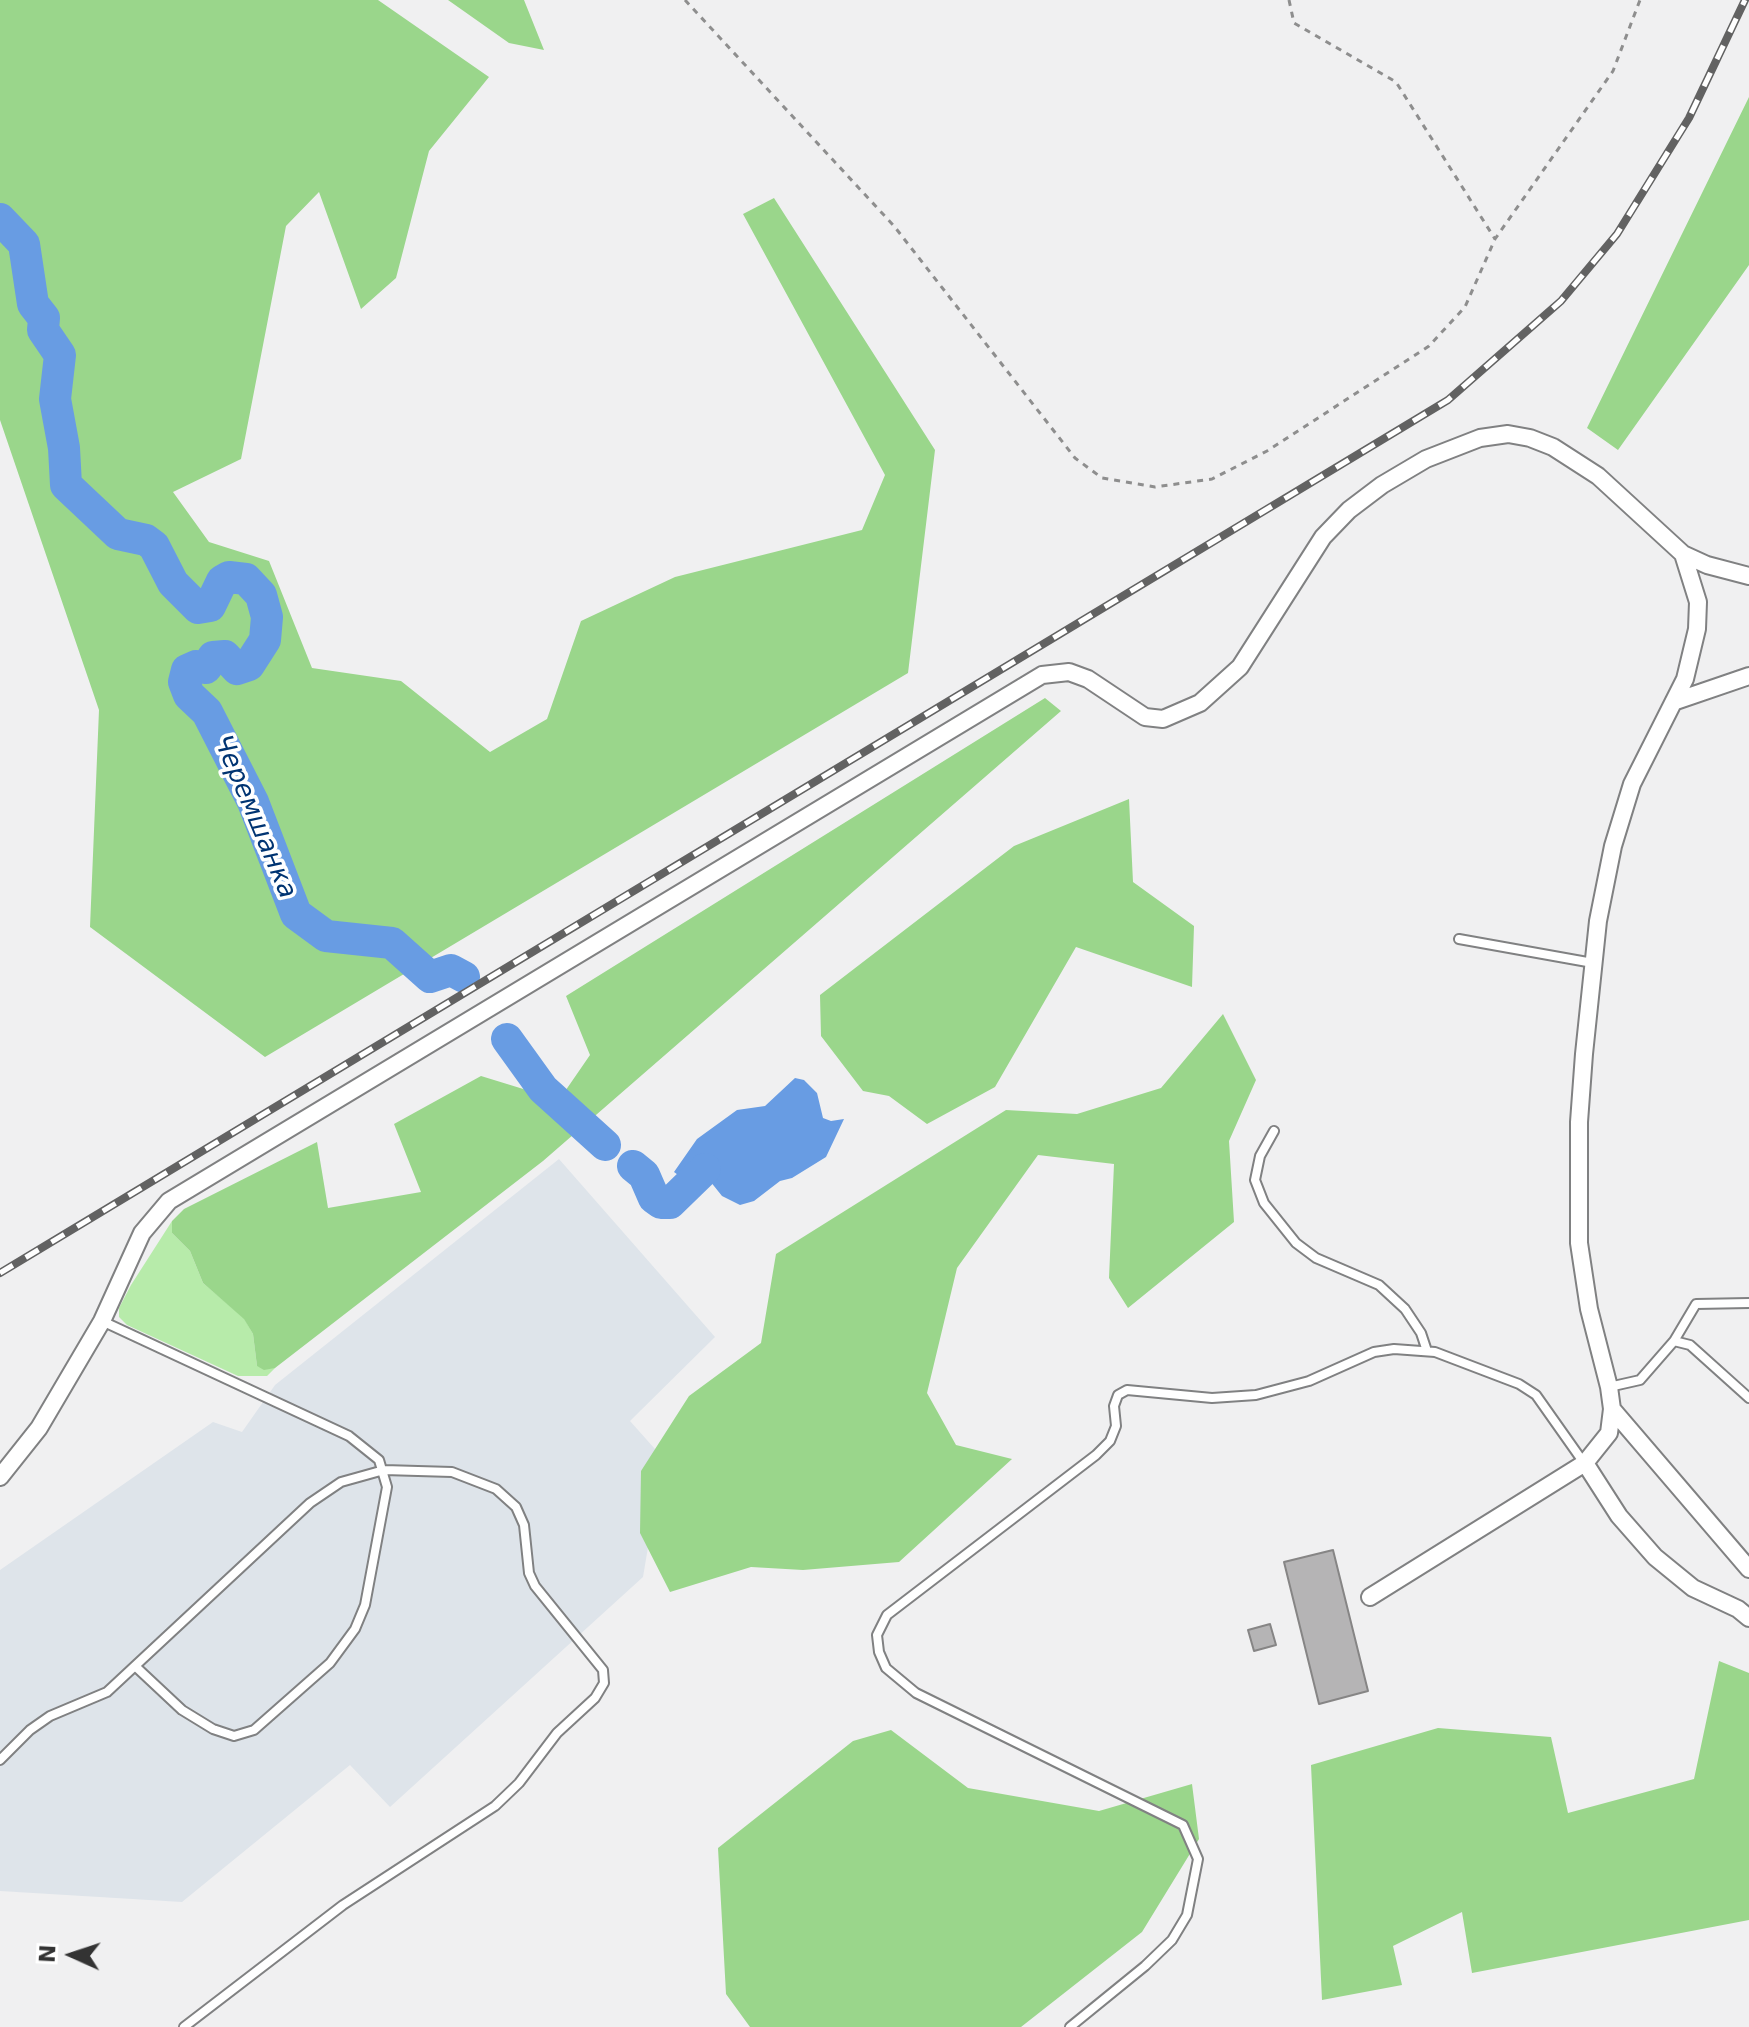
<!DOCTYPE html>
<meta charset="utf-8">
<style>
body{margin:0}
#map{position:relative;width:1749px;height:2027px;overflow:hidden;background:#f0f0f1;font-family:"DejaVu Sans",sans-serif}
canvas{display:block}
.north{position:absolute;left:32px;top:1915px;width:80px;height:80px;-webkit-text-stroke:6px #fff;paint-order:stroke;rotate:273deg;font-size:22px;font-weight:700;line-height:32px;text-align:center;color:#333}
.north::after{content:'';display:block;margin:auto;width:28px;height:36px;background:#333;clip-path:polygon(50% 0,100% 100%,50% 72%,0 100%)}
</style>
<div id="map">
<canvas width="1749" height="2027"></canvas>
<div class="north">N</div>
</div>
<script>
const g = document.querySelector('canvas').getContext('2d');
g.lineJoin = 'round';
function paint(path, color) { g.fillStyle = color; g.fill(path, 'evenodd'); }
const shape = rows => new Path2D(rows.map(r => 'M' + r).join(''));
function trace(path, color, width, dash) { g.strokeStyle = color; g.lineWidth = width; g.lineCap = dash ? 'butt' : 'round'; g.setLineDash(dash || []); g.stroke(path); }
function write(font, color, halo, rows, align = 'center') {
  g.font = font + ' "DejaVu Sans",sans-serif'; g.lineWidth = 7; g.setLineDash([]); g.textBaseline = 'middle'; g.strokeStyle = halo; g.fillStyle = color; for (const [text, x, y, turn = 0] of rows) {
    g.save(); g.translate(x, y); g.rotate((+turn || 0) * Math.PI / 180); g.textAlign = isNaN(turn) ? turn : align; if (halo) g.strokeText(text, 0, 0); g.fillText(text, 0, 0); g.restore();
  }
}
paint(shape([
 [559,1159,715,1337,630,1421,663,1458,643,1577,390,1807,350,1765,182,1902,0,1891,0,1570,213,1422,242,1432,275,1385]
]), '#dee4ea');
paint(shape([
 [172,1221,172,1233,190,1251,203,1283,244,1318,253,1334,257,1366,275,1368,280,1363,267,1376,238,1376,127,1325,119,1317,119,1308,131,1285]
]), '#b7ebaa');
paint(shape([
 [0,0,378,0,489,77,429,151,396,278,361,309,319,192,286,226,241,459,173,492,209,542,269,561,312,668,401,681,490,752,547,719,581,621,675,577,862,530,885,475,743,214,774,198,935,450,908,673,265,1057,90,927,99,710,0,420],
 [448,0,524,0,544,50,509,43],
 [1749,97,1749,265,1618,450,1587,428],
 [1045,698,1061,711,543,1161,275,1368,264,1370,257,1366,253,1334,244,1319,203,1283,190,1251,172,1233,172,1221,184,1209,317,1142,328,1208,421,1192,394,1124,481,1076,559,1100,590,1055,566,996],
 [1129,799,1133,882,1194,926,1192,987,1076,947,995,1087,927,1124,889,1096,863,1091,821,1036,820,995,1014,846],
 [1223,1014,1256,1080,1229,1141,1234,1222,1128,1308,1109,1278,1114,1164,1038,1155,957,1268,927,1393,956,1445,1012,1459,899,1562,803,1570,751,1567,670,1592,640,1533,641,1471,689,1396,761,1343,776,1254,1006,1110,1077,1114,1161,1088],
 [1719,1661,1749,1673,1749,1920,1472,1973,1462,1912,1393,1946,1402,1985,1322,2000,1311,1765,1438,1728,1551,1737,1568,1813,1694,1779],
 [891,1730,968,1788,1099,1811,1192,1784,1199,1839,1142,1932,1021,2027,750,2027,726,1994,718,1848,853,1741]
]), '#9ad68b');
paint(shape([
 [795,1078,804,1080,817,1093,823,1118,831,1121,844,1119,826,1157,792,1178,780,1181,754,1201,740,1205,722,1196,710,1181,692,1185,674,1172,697,1139,737,1110,765,1106]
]), '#689ce3');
trace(shape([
 [0,219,24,244,33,304,44,318,43,330,60,355,55,399,64,448,66,485,118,534,146,540,154,546,173,583,198,608,210,606,222,581,229,577,246,579,261,595,267,617,265,640,249,665,237,669,225,656,213,657,206,668,196,666,187,670,184,682,189,695,207,712,253,802,296,914,326,936,392,943,430,977,451,970,464,977],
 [507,1039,543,1089,605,1145],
 [633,1166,644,1175,654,1198,661,1203,670,1203,705,1169]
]), '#689ce3', 32);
const building = shape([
 [1333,1550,1368,1691,1319,1704,1284,1562,1333,1550],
 [1270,1624,1276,1645,1254,1651,1248,1630,1270,1624]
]);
paint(building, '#b5b4b5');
trace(building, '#868585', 2);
const lane = shape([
 [1459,939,1593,963],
 [1274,1131,1260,1156,1255,1180,1264,1203,1296,1243,1316,1258,1379,1285,1405,1309,1421,1333,1427,1351],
 [102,1321,349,1436,379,1460,387,1487,365,1605,355,1629,330,1663,254,1730,234,1736,213,1729,182,1710,135,1666],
 [1674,1341,1696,1304,1749,1303],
 [1609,1387,1640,1380,1674,1341,1690,1345,1749,1398],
 [0,1760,30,1730,50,1716,107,1692,310,1503,341,1482,384,1470,452,1472,496,1489,516,1507,524,1525,529,1573,535,1586,603,1670,604,1683,595,1698,557,1733,519,1783,495,1806,343,1905,184,2027],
 [1070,2027,1145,1966,1172,1940,1187,1915,1198,1859,1183,1825,916,1693,886,1668,879,1652,877,1635,887,1615,1096,1455,1110,1441,1116,1426,1114,1406,1118,1395,1127,1390,1212,1398,1256,1395,1309,1381,1374,1352,1394,1349,1435,1352,1519,1384,1536,1395,1584,1463]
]);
const street = shape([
 [1676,701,1749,676],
 [1612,1409,1749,1569],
 [1585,1463,1619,1516,1655,1557,1693,1588,1738,1609,1749,1618],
 [0,1477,39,1428,102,1321,142,1233,169,1201,1042,675,1069,672,1088,679,1145,717,1163,719,1200,703,1240,667,1323,537,1349,510,1382,485,1426,459,1480,438,1508,434,1530,438,1553,447,1598,476,1683,554,1707,565,1749,576],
 [1370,1597,1585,1463,1609,1433,1612,1409,1609,1387,1589,1309,1579,1243,1579,1122,1584,1054,1598,921,1613,846,1632,784,1685,679,1697,629,1698,602,1683,554]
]);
trace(lane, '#808182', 12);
trace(street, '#808182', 20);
trace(shape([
 [685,0,894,226,1075,458,1102,478,1155,487,1212,479,1267,451,1429,346,1465,307,1495,239,1613,71,1640,0],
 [1289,0,1294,23,1396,82,1495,239]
]), '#8e8e8e', 3, [6, 6]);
trace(lane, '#fff', 8);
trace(street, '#fff', 16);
const rail = shape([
 [0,1273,1448,400,1561,301,1617,234,1689,118,1745,0]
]);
trace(rail, '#626262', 8);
trace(rail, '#fff', 5, [15]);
write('italic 26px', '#003472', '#fff', [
 ["Черемшанка",254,817,67]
]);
</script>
